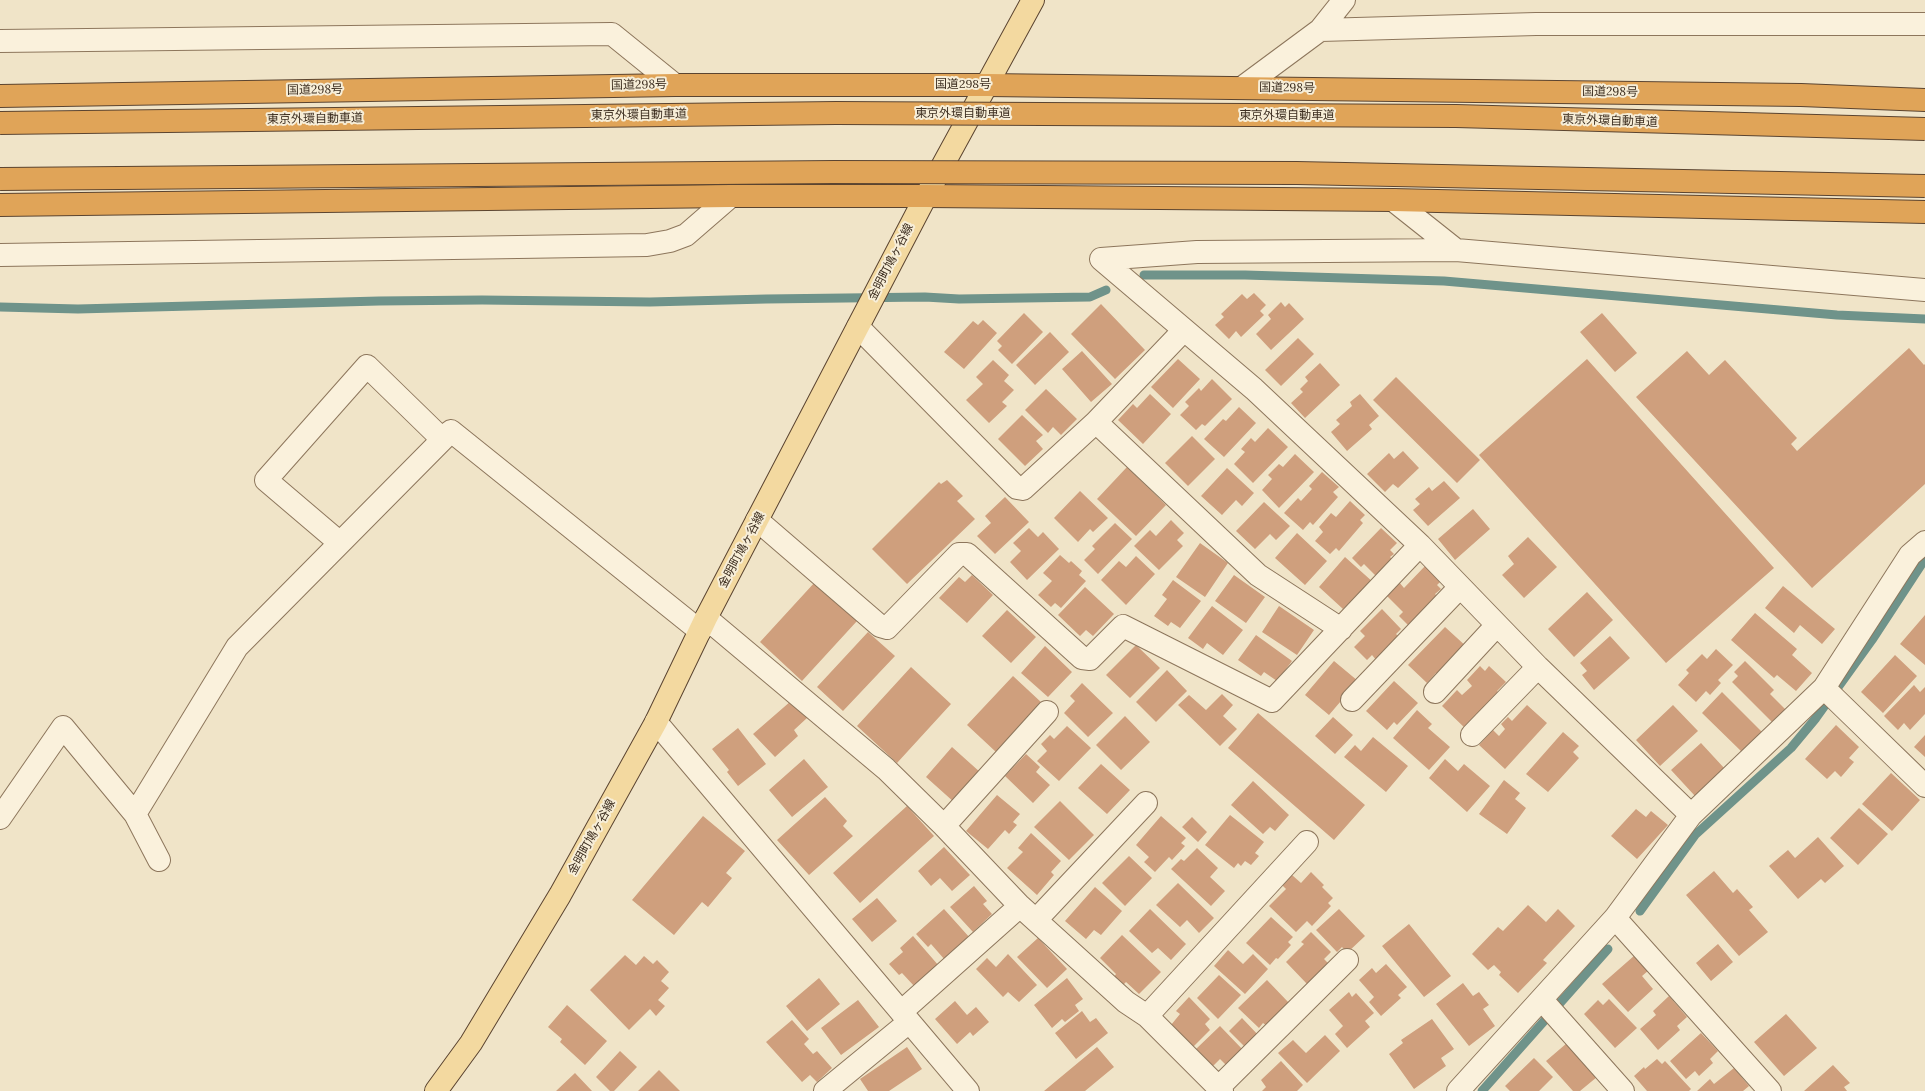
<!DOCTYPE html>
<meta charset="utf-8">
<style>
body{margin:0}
canvas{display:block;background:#f0e4c8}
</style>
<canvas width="1925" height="1091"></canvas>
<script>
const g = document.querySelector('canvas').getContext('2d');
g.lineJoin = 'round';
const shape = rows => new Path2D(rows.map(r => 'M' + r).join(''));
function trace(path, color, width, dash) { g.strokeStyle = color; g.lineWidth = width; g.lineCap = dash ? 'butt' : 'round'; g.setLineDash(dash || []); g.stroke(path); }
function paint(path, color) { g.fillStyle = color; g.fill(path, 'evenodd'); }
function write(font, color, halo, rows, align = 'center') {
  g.font = font + ' Lora,"Noto Sans JP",serif'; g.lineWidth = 4; g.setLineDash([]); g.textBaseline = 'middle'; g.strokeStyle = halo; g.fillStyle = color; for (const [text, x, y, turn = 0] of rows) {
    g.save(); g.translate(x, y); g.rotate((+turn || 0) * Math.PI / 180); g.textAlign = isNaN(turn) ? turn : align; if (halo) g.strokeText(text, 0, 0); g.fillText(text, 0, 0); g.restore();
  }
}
trace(shape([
 [1144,275,1245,275,1444,281,1837,315,1925,319],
 [0,307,78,309,379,301,482,300,650,302,766,299,925,297,959,299,1090,297,1106,290],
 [1640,911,1695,835,1791,748,1816,718,1872,640,1925,559],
 [1482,1091,1608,949]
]), '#6f938a', 9);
paint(shape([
 [1254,293,1266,305,1260,311,1264,315,1241,337,1236,331,1229,339,1215,325,1224,317,1221,314,1242,294,1247,299],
 [1281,302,1285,307,1289,303,1304,319,1271,350,1256,334,1271,319,1268,315],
 [1101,304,1145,350,1115,379,1071,334],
 [1024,313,1043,332,1012,364,998,350,1002,346,997,341],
 [1602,313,1637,353,1615,372,1580,332],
 [983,320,997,333,964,369,944,352,973,321,978,325],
 [1050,332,1069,352,1035,385,1016,365],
 [1298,338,1314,354,1281,386,1265,370],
 [1909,348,1924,365,1925,364,1925,484,1812,588,1636,397,1687,351,1709,375,1725,360,1797,438,1791,444,1797,451],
 [1082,351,1112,384,1091,402,1062,369],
 [1178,359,1200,379,1173,408,1151,387],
 [1587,359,1774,568,1666,663,1479,455],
 [993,360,1009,375,1004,381,1014,390,1002,402,1007,406,989,423,966,400,983,384,976,377],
 [1320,363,1340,385,1305,418,1291,403,1303,392,1300,389,1308,381,1305,377],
 [1396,377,1480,460,1457,483,1373,400],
 [1212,379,1232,399,1205,426,1202,424,1196,430,1180,415,1189,406,1185,402,1199,388,1201,391],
 [1046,389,1077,419,1061,435,1053,427,1048,433,1025,410],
 [1150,394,1171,414,1143,444,1118,420,1133,404,1137,408],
 [1360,394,1379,416,1369,425,1372,429,1347,451,1331,432,1340,424,1336,420,1352,406,1350,402],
 [1239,407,1256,423,1224,457,1204,439,1223,419,1226,421],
 [1022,415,1043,435,1036,441,1043,449,1025,466,998,439],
 [1268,428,1288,447,1253,483,1234,464,1245,452,1241,449,1251,438,1255,442],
 [1192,436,1215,459,1188,486,1165,463],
 [1403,451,1419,468,1398,488,1393,484,1385,492,1367,474,1389,453,1394,459],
 [1295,454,1314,472,1279,508,1262,490,1272,479,1268,475,1279,464,1283,467],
 [1127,467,1166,505,1136,536,1097,499],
 [1227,468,1254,493,1242,506,1236,500,1222,515,1201,496],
 [1322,472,1339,487,1333,492,1338,497,1313,525,1310,522,1303,530,1284,513,1298,498,1301,501,1312,489,1309,486],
 [947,480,963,496,957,501,975,519,907,584,872,549,939,482,941,484],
 [1444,481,1460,498,1428,526,1413,510,1420,504,1415,499,1429,487,1432,491],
 [1080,491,1108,518,1093,532,1090,529,1078,542,1054,518],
 [1005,497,1029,522,995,554,977,536,991,523,985,516],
 [1350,501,1365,515,1360,520,1363,523,1339,551,1336,548,1330,554,1315,541,1323,532,1319,527,1331,513,1336,517],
 [1264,502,1290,526,1276,540,1270,534,1255,549,1236,531],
 [1473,509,1490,529,1455,560,1438,539],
 [1171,520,1184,533,1177,540,1183,546,1159,570,1134,546,1150,530,1156,536],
 [1115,523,1132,539,1098,574,1084,560,1095,549,1092,546],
 [1029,528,1038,537,1043,532,1059,549,1027,580,1010,562,1021,551,1013,543],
 [1381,528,1397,543,1390,550,1394,554,1390,557,1393,560,1377,577,1364,564,1361,567,1352,558],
 [1297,533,1327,561,1305,585,1275,558],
 [1528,537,1557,567,1524,598,1502,575,1514,564,1508,556],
 [1200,543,1228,563,1205,597,1176,577],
 [1060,555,1069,563,1071,561,1082,571,1079,575,1086,581,1061,608,1055,603,1051,607,1038,595,1052,581,1043,573],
 [1136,556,1155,574,1126,605,1101,580,1119,561,1126,567],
 [1345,557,1374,583,1353,606,1349,603,1343,609,1319,587],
 [1426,565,1442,580,1437,585,1441,589,1435,594,1438,597,1409,626,1399,616,1403,612,1386,595,1399,582,1404,588],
 [972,575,993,595,967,623,939,598,959,577,965,582],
 [1234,575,1265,597,1246,623,1215,601],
 [1173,580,1201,601,1180,628,1171,622,1168,626,1154,616,1167,599,1162,595],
 [815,582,857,621,802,681,760,642],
 [1783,586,1835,629,1822,644,1800,625,1794,633,1765,608],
 [1085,587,1114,614,1093,636,1086,630,1080,636,1058,615],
 [1587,592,1613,620,1574,657,1548,629],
 [1212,606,1243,630,1223,655,1207,643,1203,649,1188,638],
 [1279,606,1314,630,1297,655,1262,632],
 [1382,609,1401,629,1396,634,1400,638,1377,661,1372,655,1367,660,1354,647,1365,636,1360,631],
 [1007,610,1036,637,1011,663,982,636],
 [1755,613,1797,649,1792,655,1812,673,1796,691,1777,675,1774,678,1731,640],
 [1925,615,1925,665,1900,644],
 [1445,627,1468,648,1441,677,1436,673,1427,683,1408,665],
 [868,632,895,656,843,711,817,687],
 [1256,635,1292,661,1277,681,1264,672,1261,676,1238,660],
 [1610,636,1630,658,1594,690,1582,675,1587,671,1580,663],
 [1136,645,1160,668,1130,698,1106,675],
 [1045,646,1072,672,1048,697,1021,673],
 [1716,649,1733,665,1718,680,1721,683,1710,695,1706,691,1696,702,1678,685,1689,673,1686,670,1702,654,1707,659],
 [1895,655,1917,676,1883,713,1861,692],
 [1334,661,1358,681,1329,715,1305,695],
 [1745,661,1774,690,1770,694,1786,710,1773,723,1732,682,1738,676,1734,672],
 [1480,666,1485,671,1489,666,1506,682,1497,691,1501,695,1467,730,1442,706,1457,690,1462,695,1472,686,1467,680],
 [911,667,951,704,897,763,857,726],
 [1167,670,1187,691,1156,722,1136,702],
 [1013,676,1042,703,996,752,967,725],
 [1394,681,1418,703,1397,725,1394,722,1387,730,1366,711],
 [1082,683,1113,713,1088,737,1064,713,1075,701,1070,696],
 [1914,685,1920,692,1925,687,1925,714,1910,730,1904,723,1898,730,1884,716],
 [1722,692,1763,733,1743,753,1702,713],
 [1222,694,1233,705,1223,716,1237,729,1220,746,1178,705,1189,695,1206,710],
 [791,701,807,718,794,730,798,736,775,757,753,734],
 [1527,705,1547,723,1505,769,1479,745,1493,730,1499,736,1505,729,1501,724,1508,717,1512,721],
 [1673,705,1698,731,1660,766,1636,740],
 [1417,710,1432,724,1428,728,1450,747,1429,770,1393,738],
 [1258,713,1365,805,1334,840,1228,748],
 [1125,716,1150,742,1121,770,1096,745],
 [1333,717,1353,735,1335,754,1315,736],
 [1836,725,1859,747,1849,758,1854,762,1841,777,1835,771,1827,779,1805,759],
 [1067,726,1091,748,1059,781,1037,761,1047,751,1041,744,1050,735,1054,739],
 [738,728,766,764,738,786,727,772,729,770,712,749],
 [1563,732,1579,746,1573,752,1579,758,1548,792,1526,774],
 [1925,735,1925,757,1914,747],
 [1373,737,1408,766,1386,792,1344,757,1355,745,1361,751],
 [1701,743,1725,769,1695,796,1671,770],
 [952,747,981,773,955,803,926,777],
 [1026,754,1040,767,1036,772,1050,785,1033,803,1005,776],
 [804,759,828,787,792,817,769,790],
 [1445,759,1458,771,1464,764,1490,786,1467,812,1429,778],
 [1101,764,1130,790,1107,814,1078,788],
 [1891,773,1920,800,1892,831,1862,804],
 [1504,780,1520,793,1515,799,1526,808,1507,834,1479,814],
 [1253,781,1289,815,1275,831,1270,827,1263,834,1231,805],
 [997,795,1020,814,1013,822,1017,825,1009,834,1005,830,988,849,966,831],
 [825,797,847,821,843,826,853,836,809,875,777,840],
 [1060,801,1094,835,1069,860,1034,827],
 [907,806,934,836,860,903,833,873],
 [1859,808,1888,834,1858,865,1830,838],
 [1636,809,1646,817,1651,811,1668,825,1637,859,1611,836],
 [1230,815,1264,842,1255,853,1259,856,1251,865,1245,861,1241,866,1238,863,1234,868,1205,845],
 [703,816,745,851,726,873,732,878,708,907,702,902,674,935,632,900],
 [1161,816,1186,838,1181,843,1185,846,1172,860,1169,857,1155,872,1144,862,1149,857,1136,845],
 [1192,817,1207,832,1198,842,1182,827],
 [1031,833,1061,861,1051,872,1054,875,1037,895,1007,868,1023,852,1018,848],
 [1818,837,1844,866,1825,883,1821,879,1798,899,1769,866,1788,850,1795,858],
 [944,847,970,875,952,891,940,878,931,886,918,871],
 [1197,848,1218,868,1210,877,1225,891,1211,906,1171,869,1181,859,1184,861],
 [1129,856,1152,878,1125,906,1102,883],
 [1714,871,1733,893,1737,889,1753,907,1749,910,1768,932,1739,956,1686,895],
 [1311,872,1324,885,1322,887,1333,898,1328,903,1331,906,1312,926,1307,921,1296,932,1269,906,1286,889,1282,885,1292,875,1301,883],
 [1178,883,1214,918,1199,933,1187,920,1180,927,1156,905],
 [974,886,987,901,983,904,992,914,973,932,950,907],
 [1095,887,1122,911,1101,935,1094,930,1086,939,1065,921],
 [877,898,897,921,872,942,852,919],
 [1528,905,1546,922,1558,909,1575,926,1543,960,1547,963,1518,993,1499,975,1501,972,1494,965,1488,970,1472,954,1498,927,1503,931],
 [944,909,970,938,945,960,931,944,928,947,916,934],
 [1150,909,1186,944,1171,960,1158,948,1152,953,1129,931],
 [1339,909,1365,936,1347,953,1342,947,1337,952,1316,930],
 [1271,917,1293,937,1288,942,1291,945,1278,959,1276,958,1270,965,1246,943],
 [1409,924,1451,976,1424,997,1382,946],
 [1311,932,1331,952,1324,959,1329,964,1307,984,1286,962,1304,944,1301,942],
 [1122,935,1161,972,1139,994,1126,982,1123,985,1114,977,1116,974,1100,958],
 [913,936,939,966,915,987,902,973,899,975,889,964,903,952,900,948],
 [1038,938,1067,969,1047,988,1017,957],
 [1718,944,1733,962,1711,981,1696,963],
 [1228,950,1243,964,1253,954,1268,969,1245,994,1214,966],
 [1008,954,1037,985,1019,1002,1008,992,1003,997,976,969,987,958,996,967],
 [625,955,636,965,644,956,653,964,657,960,669,972,661,981,669,988,658,1000,665,1006,656,1016,650,1009,629,1030,590,990],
 [1635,955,1649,970,1642,976,1653,989,1628,1012,1602,984],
 [1386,964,1407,987,1398,995,1401,998,1381,1016,1369,1002,1374,997,1359,980,1372,968,1376,973],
 [1219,975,1241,995,1218,1019,1197,998],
 [819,978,840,1004,807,1031,786,1006],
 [1067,978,1083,999,1075,1005,1079,1011,1065,1022,1062,1019,1052,1028,1034,1005],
 [1267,980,1290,1004,1267,1026,1263,1023,1259,1028,1238,1008],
 [1463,983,1473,996,1479,992,1489,1005,1483,1009,1495,1026,1469,1046,1436,1004],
 [1349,992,1352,997,1356,993,1374,1013,1365,1021,1370,1027,1347,1048,1335,1034,1343,1026,1329,1010],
 [1669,996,1687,1017,1677,1026,1680,1030,1658,1050,1640,1029,1656,1015,1653,1011],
 [1189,997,1210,1019,1205,1024,1210,1030,1193,1047,1171,1025,1180,1014,1176,1011],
 [1609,999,1637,1028,1615,1048,1584,1014,1598,1000,1603,1005],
 [858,1000,879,1027,841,1055,821,1028],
 [955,1001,967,1015,976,1007,989,1022,973,1036,970,1032,957,1044,935,1019],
 [567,1005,607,1041,585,1065,560,1042,562,1039,548,1027],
 [1082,1011,1090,1022,1096,1018,1108,1033,1076,1059,1055,1033],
 [1786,1014,1817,1048,1784,1076,1754,1042],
 [1242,1018,1260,1037,1247,1049,1229,1031],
 [1432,1019,1454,1049,1441,1058,1446,1066,1414,1089,1389,1054,1403,1043,1401,1040],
 [792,1020,809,1039,804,1044,813,1054,817,1051,832,1068,817,1082,810,1075,802,1082,766,1042],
 [1220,1026,1244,1051,1228,1067,1220,1059,1213,1066,1196,1049],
 [1701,1033,1718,1051,1710,1059,1713,1063,1699,1076,1695,1071,1686,1079,1670,1061],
 [1325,1035,1340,1051,1307,1083,1278,1053,1293,1040,1306,1053],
 [1567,1043,1597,1077,1580,1091,1573,1091,1546,1061],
 [907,1047,922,1069,889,1091,868,1091,860,1079],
 [1097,1047,1114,1067,1085,1091,1044,1091],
 [620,1051,637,1067,614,1091,610,1091,596,1077],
 [1534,1058,1553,1077,1539,1091,1510,1091,1505,1086],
 [1657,1059,1662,1064,1665,1061,1691,1089,1689,1091,1647,1091,1634,1076,1644,1067,1645,1069],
 [1281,1061,1303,1085,1297,1091,1262,1091,1266,1087,1261,1080],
 [1833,1065,1850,1083,1844,1087,1847,1091,1804,1091],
 [1734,1068,1749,1086,1743,1091,1697,1091,1710,1079,1714,1084],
 [659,1070,680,1091,638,1091],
 [575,1073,592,1091,556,1091]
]), '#cf9f7d');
const minor = shape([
 [1320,30,1344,0],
 [0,41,612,34,675,85],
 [1243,87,1320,30,1536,24,1925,24],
 [1393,200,1456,250,1925,290],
 [1456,250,1197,252,1101,259,1254,389,1420,545,1538,667,1691,815],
 [0,255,647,245,670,241,686,235,731,196],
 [858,327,1017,488,1023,489,1096,422,1184,330],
 [1096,422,1258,575,1341,629],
 [757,520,880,626,887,628,959,554,967,554,1082,658,1090,659,1123,626,1272,701,1420,545],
 [340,543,266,480,367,366,442,439],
 [706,618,886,769,944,826,1020,906],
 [1824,688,1925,786],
 [1435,692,1497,625],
 [1352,700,1460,587],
 [656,722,968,1091],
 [1472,735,1538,667],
 [135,814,237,647,451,431,700,631],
 [0,818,63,727,135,814,159,860],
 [944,826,1047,712],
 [1615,918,1770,1091],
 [1036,920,1146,803],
 [1542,1000,1623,1091],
 [901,1012,1020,906,1126,1002,1147,1016,1222,1091],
 [1147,1016,1307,842],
 [1218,1088,1347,960],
 [825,1091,909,1022],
 [1458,1091,1615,918,1691,815,1824,688,1910,555,1925,542]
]);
const major = shape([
 [436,1091,471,1043,560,895,656,722,706,618,926,196,1033,0]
]);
const highway = shape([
 [0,96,675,85,987,85,1801,95,1925,100],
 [0,205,731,196,926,196,1393,200,1925,212]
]);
trace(minor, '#8d765c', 24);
trace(major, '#5b4430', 24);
trace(highway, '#5b4430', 24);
trace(minor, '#faf1dc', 22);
trace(major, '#f3d9a0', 22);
trace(highway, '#e0a458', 22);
const highwayBridge = shape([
 [0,123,836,113,1456,116,1925,129],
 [0,179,834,172,1297,173,1925,186]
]);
trace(highwayBridge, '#5b4430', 24, []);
trace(highwayBridge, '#e0a458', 22);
write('12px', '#3d2e20', '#f7eed8', [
 ["国道298号",639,85,-1],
 ["国道298号",963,85],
 ["国道298号",1287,88,1],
 ["国道298号",315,90,-1],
 ["国道298号",1610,92,1],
 ["東京外環自動車道",963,114],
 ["東京外環自動車道",639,115,-1],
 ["東京外環自動車道",1287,116],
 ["東京外環自動車道",315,119,-1],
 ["東京外環自動車道",1610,121,2],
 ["金明町鳩ヶ谷線",891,262,-63],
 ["金明町鳩ヶ谷線",742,550,-62],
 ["金明町鳩ヶ谷線",592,837,-61]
]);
</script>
